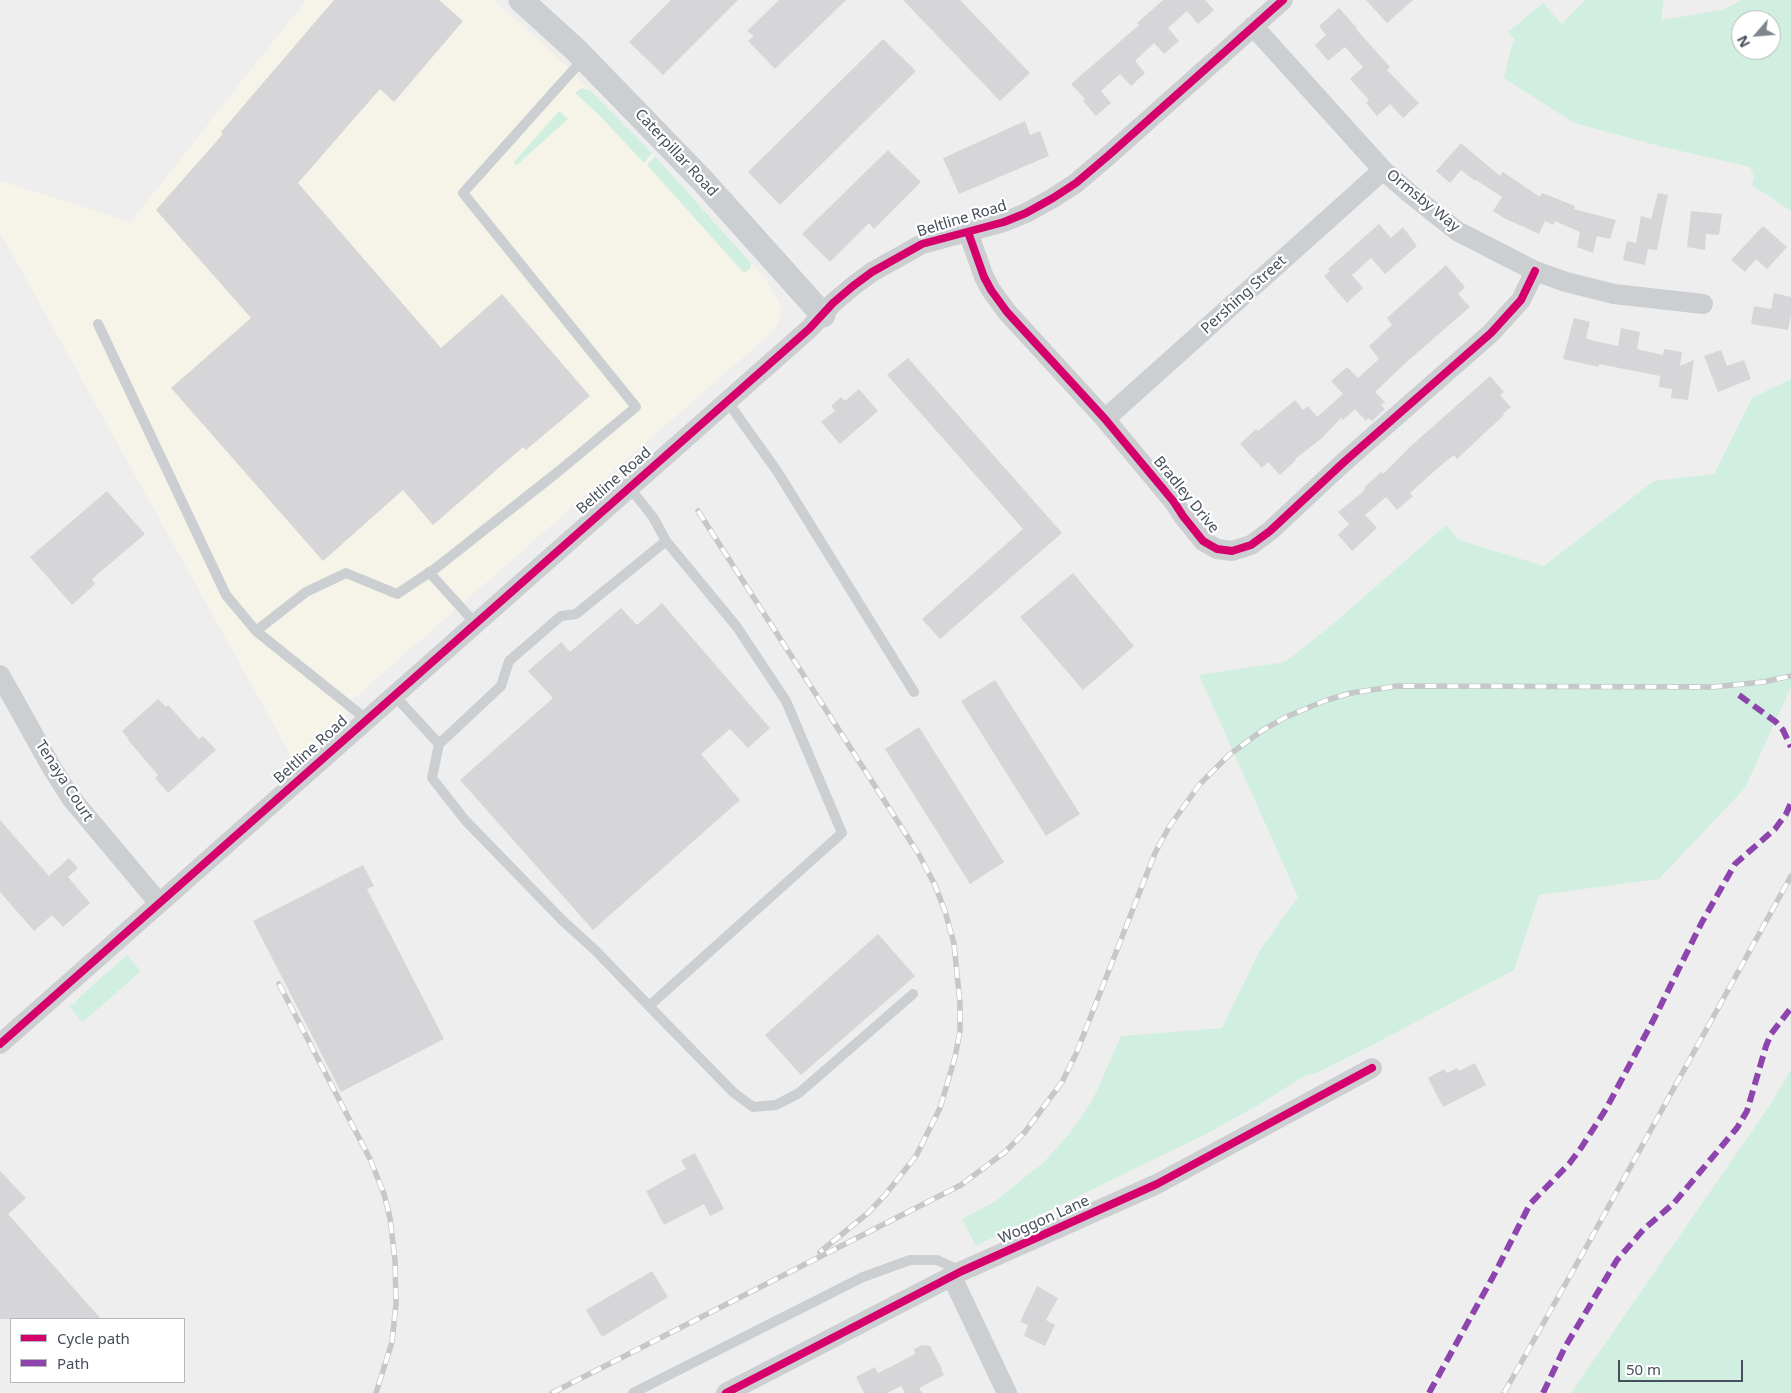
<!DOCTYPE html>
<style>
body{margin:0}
#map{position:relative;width:1791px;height:1393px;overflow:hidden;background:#efeeee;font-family:"Noto Sans",sans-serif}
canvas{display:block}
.legend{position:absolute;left:10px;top:1318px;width:175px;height:65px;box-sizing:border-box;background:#fff;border:1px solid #b5b8bd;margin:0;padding:6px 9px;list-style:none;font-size:15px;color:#454e5b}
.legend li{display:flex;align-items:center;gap:10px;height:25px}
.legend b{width:25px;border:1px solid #b5b8bd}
.north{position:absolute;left:1731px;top:10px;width:50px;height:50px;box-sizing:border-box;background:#fff;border:1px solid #b5b8bd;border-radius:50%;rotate:243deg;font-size:14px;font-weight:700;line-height:20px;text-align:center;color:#454e5b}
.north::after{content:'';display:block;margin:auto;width:18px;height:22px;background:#80868e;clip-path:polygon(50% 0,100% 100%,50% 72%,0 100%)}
.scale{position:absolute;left:1618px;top:1360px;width:125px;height:22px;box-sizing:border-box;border:2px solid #454e5b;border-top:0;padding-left:6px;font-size:15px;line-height:18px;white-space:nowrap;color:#454e5b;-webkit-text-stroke:4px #fff;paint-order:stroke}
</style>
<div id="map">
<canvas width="1791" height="1393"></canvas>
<ul class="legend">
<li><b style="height:6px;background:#d6006c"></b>Cycle path</li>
<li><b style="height:6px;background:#8e44ad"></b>Path</li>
</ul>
<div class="north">N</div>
<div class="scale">50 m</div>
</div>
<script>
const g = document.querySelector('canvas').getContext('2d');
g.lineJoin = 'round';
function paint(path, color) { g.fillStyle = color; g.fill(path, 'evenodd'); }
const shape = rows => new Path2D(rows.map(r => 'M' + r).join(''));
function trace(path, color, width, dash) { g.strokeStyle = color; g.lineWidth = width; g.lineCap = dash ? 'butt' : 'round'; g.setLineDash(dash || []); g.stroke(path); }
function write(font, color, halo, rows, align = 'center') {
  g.font = font + ' "Noto Sans",sans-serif'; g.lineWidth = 4.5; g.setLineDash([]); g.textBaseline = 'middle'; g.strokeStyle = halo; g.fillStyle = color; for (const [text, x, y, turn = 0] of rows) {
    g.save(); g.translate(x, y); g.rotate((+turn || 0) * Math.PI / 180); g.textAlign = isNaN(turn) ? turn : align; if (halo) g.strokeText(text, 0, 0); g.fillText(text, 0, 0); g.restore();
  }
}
paint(shape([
 [306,0,493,0,547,47,652,153,764,277,780,304,781,313,778,323,772,332,344,707,349,713,294,761,0,232,0,181,131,222]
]), '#f6f4e9');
paint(shape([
 [1585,0,1664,0,1661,20,1723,10,1741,0,1791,0,1791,211,1752,185,1754,177,1750,167,1659,146,1574,123,1504,78,1512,44,1516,41,1508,32,1543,3,1562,24],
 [1741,20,1771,20,1771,50,1741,50],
 [582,88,591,91,652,153,644,163,600,116,575,93],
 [559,111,568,119,517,165,515,164,514,162],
 [655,156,751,263,751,268,744,273,647,165],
 [1791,379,1791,687,1745,788,1659,879,1539,895,1514,970,1378,1042,1316,1073,1304,1076,1260,1104,1206,1134,976,1246,962,1219,994,1202,1044,1162,1070,1133,1092,1101,1121,1036,1222,1028,1260,950,1298,897,1199,675,1285,662,1333,624,1446,525,1459,540,1544,566,1654,481,1714,474,1752,398],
 [127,955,141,971,82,1023,69,1006,73,1003,75,1004,77,1002,76,1000],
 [1791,1069,1791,1393,1571,1393,1770,1105]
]), '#d1efe0');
paint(shape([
 [334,0,439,0,463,21,394,102,380,89,298,183,441,348,502,294,590,396,526,450,523,447,433,525,403,490,323,561,171,388,251,318,156,210,223,134,221,132],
 [671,0,738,0,663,75,629,42],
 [779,0,846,0,775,69,748,41,754,36,747,31],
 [903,0,960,0,1030,73,1000,101],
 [1163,0,1205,0,1214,10,1198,24,1187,11,1168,28,1179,41,1164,54,1154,43,1135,61,1145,73,1131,86,1120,74,1101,91,1111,103,1096,116,1083,101,1085,99,1071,84,1139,25,1137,23],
 [1366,0,1413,0,1387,23],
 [1339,8,1357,28,1356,29,1390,67,1387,70,1419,103,1403,118,1390,104,1377,116,1366,103,1369,100,1350,79,1363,67,1345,47,1328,61,1315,45,1326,35,1319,26],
 [883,39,916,71,780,205,748,172],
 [1025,121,1030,135,1040,131,1049,156,959,194,943,158],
 [1461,143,1500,176,1503,172,1540,197,1542,193,1545,194,1575,206,1574,209,1616,220,1610,239,1597,236,1593,253,1577,247,1580,232,1555,221,1553,225,1545,221,1539,234,1504,218,1493,211,1502,197,1476,180,1475,181,1461,170,1450,183,1436,171],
 [888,150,921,182,874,229,869,223,830,262,802,234],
 [1658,193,1668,195,1657,250,1648,249,1645,265,1623,260,1627,241,1636,243,1641,216,1651,219],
 [1691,211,1722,214,1719,235,1706,234,1705,250,1687,247],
 [1379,224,1391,238,1403,227,1417,246,1385,274,1371,258,1352,275,1363,288,1347,303,1324,276,1330,271,1328,269],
 [1763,226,1787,247,1767,269,1756,259,1745,272,1731,260],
 [1446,265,1465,287,1458,294,1470,307,1410,359,1375,392,1385,402,1381,405,1385,409,1372,421,1368,418,1366,421,1355,409,1343,420,1341,418,1322,438,1295,459,1296,460,1280,475,1268,462,1262,468,1240,444,1256,429,1258,431,1295,400,1303,410,1308,406,1317,417,1343,394,1331,381,1347,367,1358,378,1379,359,1369,346,1392,325,1387,318],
 [1774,293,1791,297,1791,314,1788,330,1751,324,1754,306,1771,309],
 [1574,318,1590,322,1586,338,1594,341,1618,346,1621,328,1630,330,1640,332,1637,349,1663,355,1664,349,1682,352,1680,366,1694,360,1688,400,1671,398,1672,389,1659,387,1660,376,1599,364,1599,367,1563,359],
 [1721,350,1727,366,1744,360,1751,379,1718,392,1704,356],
 [908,358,1062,533,940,639,922,619,1023,529,887,375],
 [1490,376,1504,392,1500,395,1511,407,1503,414,1504,415,1457,459,1454,455,1439,467,1410,493,1413,496,1397,510,1386,497,1365,515,1377,528,1352,551,1338,535,1349,524,1338,512,1364,491,1365,487,1381,472,1383,474,1411,446],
 [859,389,878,411,840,444,821,422,835,411,831,406,841,397,845,401],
 [107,491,145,534,92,579,95,584,72,605,30,557],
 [1073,573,1134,646,1083,690,1020,617],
 [662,603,770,728,748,748,730,729,701,754,740,800,593,930,460,780,553,698,528,671,561,642,570,652,621,608,637,625],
 [995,680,1080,814,1046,836,961,701],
 [158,699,166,707,168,705,199,739,203,736,216,750,168,793,155,778,158,775,128,740,129,739,122,731],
 [919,727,1004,862,970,884,885,749],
 [0,820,49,876,69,858,78,868,68,877,90,903,63,927,52,915,34,931,0,892],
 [363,865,374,886,367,889,444,1039,341,1092,253,921],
 [878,934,915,976,801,1075,765,1035],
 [1475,1063,1486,1085,1443,1107,1428,1078,1444,1069,1447,1073,1457,1068,1459,1071],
 [695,1153,724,1209,710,1216,704,1204,664,1225,646,1191,686,1169,681,1160],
 [0,1171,26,1198,8,1214,101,1319,0,1319],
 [652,1271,668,1297,602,1337,586,1310],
 [1037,1286,1058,1298,1046,1320,1055,1325,1045,1346,1024,1336,1028,1325,1020,1322],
 [922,1345,930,1346,942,1369,941,1370,944,1375,919,1388,922,1393,905,1393,901,1386,887,1393,864,1393,856,1377,875,1367,878,1373,898,1363,915,1354,914,1349]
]), '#d6d6d9');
trace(shape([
 [98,324,226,595,256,631,366,719],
 [727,401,777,471,914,692],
 [429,572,475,623],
 [256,631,306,592,346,573,397,594,436,568,559,471,636,407,463,193,584,58],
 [394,695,439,744,501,686,509,661,561,616,576,614,666,541,653,517,629,487],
 [439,744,432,778,465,820,563,921,596,951,649,1006,842,833,786,701,737,627,666,541],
 [649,1006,733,1092,753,1107,776,1105,799,1093,913,994],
 [633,1393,863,1277,910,1260,937,1260,961,1271]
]), '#cccfd2', 10);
trace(shape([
 [1253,26,1383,170,1408,192,1457,231,1535,271,1566,282,1614,294,1703,304],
 [968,232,984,277,991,290,1007,312,1105,419,1174,502,1183,516,1203,541,1217,549,1232,551,1251,545,1270,531,1344,462,1491,333,1521,300,1535,271],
 [1105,419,1383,170],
 [0,675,52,768,71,798,159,903],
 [0,1044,809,329,833,303,853,286,872,272,922,244,1004,222,1026,213,1053,198,1076,183,1109,155,1283,0],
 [952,1277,1007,1393],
 [726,1393,962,1271,1157,1184,1372,1068]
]), '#cccfd2', 20);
trace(shape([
 [521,0,576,50,702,180,823,315]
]), '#cccfd2', 25);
const rail = shape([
 [698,511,918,853,934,883,945,911,954,944,960,1003,960,1031,955,1057,940,1108,916,1156,885,1195,868,1213,820,1252],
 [279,984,370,1159,384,1194,390,1218,395,1260,396,1304,392,1342,376,1393],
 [552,1393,961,1185,1005,1152,1025,1132,1062,1082,1076,1054,1155,853,1169,827,1200,784,1229,755,1263,730,1286,717,1324,701,1351,693,1398,686,1713,687,1763,682,1791,676],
 [1504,1393,1584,1251,1791,876]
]);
trace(rail, '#c5c7c9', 5.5);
trace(rail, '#fff', 4, [11]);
trace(shape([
 [1739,695,1776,722,1783,730,1791,747],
 [1429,1393,1495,1273,1530,1204,1569,1164,1581,1148,1606,1109,1655,1017,1702,922,1735,864,1775,829,1786,814,1791,803],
 [1543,1393,1565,1347,1617,1260,1643,1230,1674,1203,1737,1128,1747,1111,1766,1046,1771,1034,1791,1008]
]), '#8e44ad', 6, [12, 6]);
trace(shape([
 [968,232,984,277,991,290,1007,312,1105,419,1174,502,1183,516,1203,541,1217,549,1232,551,1251,545,1270,531,1344,462,1491,333,1521,300,1535,271],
 [0,1044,809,329,833,303,853,286,872,272,922,244,1004,222,1026,213,1053,198,1076,183,1109,155,1283,0],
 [726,1393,962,1271,1157,1184,1372,1068]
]), '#d6006c', 8);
write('15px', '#454e5b', '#fff', [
 ["Caterpillar Road",676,153,47],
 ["Ormsby Way",1423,201,39],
 ["Beltline Road",962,219,-17],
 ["Pershing Street",1244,295,-42],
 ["Beltline Road",614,481,-41],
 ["Bradley Drive",1186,495,51],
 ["Beltline Road",311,750,-42],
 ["Tenaya Court",64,781,57],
 ["Woggon Lane",1044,1220,-24]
]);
</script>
